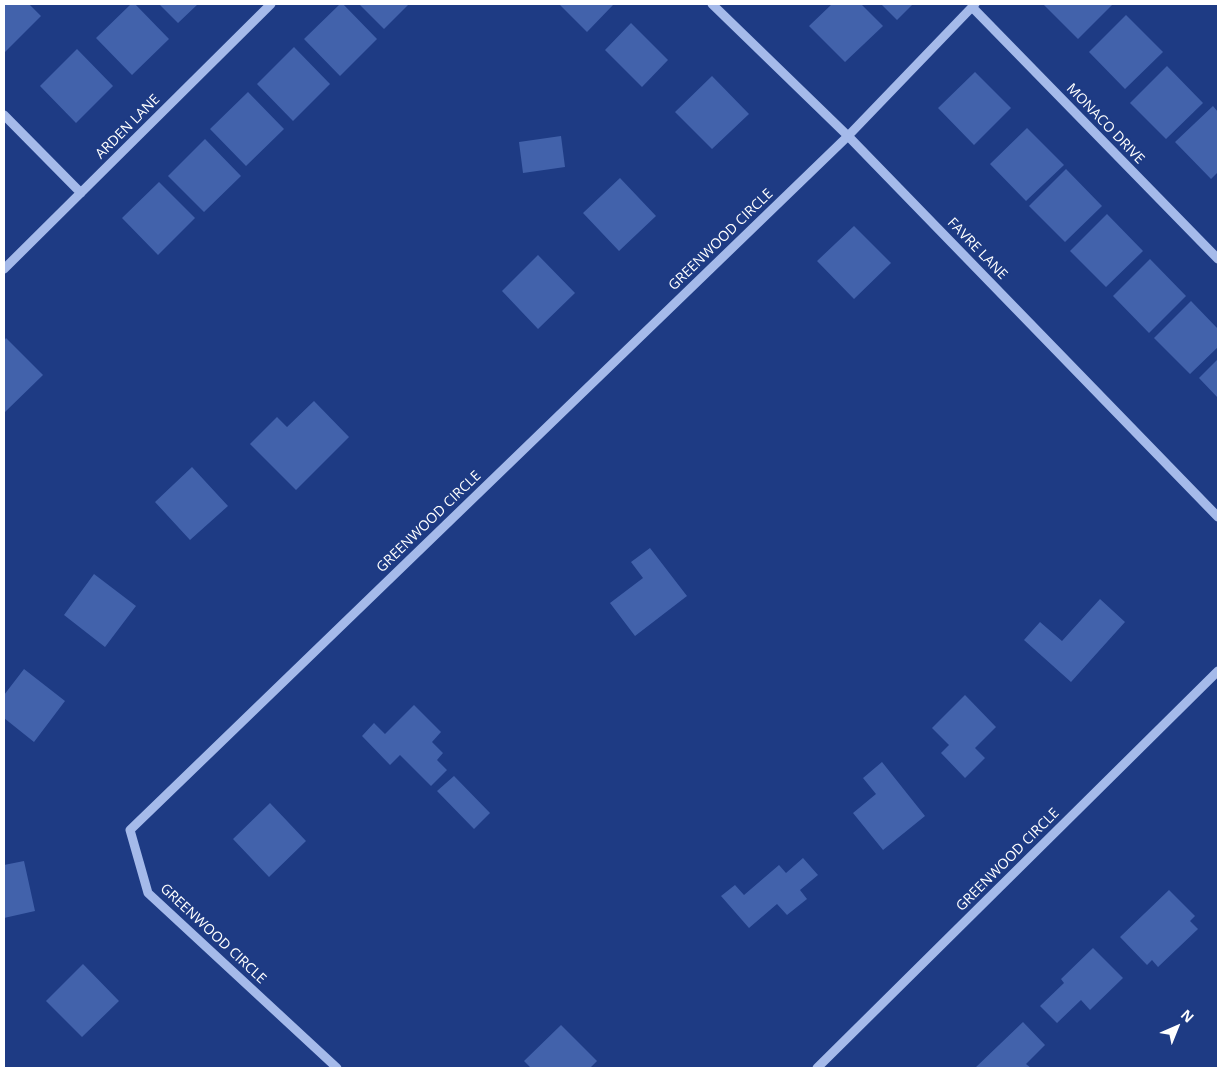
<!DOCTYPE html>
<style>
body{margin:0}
#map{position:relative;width:1222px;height:1072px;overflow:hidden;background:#1e3b84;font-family:"Open Sans",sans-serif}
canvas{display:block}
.frame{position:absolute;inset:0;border:5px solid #fff;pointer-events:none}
.north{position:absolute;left:1152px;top:1002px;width:50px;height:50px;-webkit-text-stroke:4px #1e3b84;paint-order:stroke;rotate:44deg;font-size:14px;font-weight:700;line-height:20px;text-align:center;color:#fff}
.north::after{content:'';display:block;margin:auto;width:18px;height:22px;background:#fff;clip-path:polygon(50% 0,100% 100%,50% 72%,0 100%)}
</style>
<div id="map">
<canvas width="1222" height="1072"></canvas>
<div class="frame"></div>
<div class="north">N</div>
</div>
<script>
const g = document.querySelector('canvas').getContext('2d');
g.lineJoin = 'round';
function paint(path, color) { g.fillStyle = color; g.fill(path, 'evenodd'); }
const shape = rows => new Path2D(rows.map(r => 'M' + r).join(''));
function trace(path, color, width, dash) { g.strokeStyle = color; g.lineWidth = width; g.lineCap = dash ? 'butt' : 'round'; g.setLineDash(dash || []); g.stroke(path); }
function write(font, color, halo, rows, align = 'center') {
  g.font = font + ' "Open Sans",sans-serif'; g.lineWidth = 4; g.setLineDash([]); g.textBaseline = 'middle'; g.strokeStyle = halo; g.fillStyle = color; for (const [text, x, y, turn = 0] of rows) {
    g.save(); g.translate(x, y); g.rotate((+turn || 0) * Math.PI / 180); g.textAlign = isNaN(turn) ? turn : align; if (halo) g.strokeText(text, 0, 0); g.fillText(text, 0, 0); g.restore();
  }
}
paint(shape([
 [4,4,29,4,41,16,4,53],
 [131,4,135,4,169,39,132,75,96,38],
 [159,4,198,4,178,23],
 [340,4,343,4,377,39,340,76,304,39],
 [359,4,409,4,384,29],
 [559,4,612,4,613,5,587,32],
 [832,4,861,4,883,26,845,62,809,26],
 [881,4,913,4,897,20],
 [1043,4,1113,4,1078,39],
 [1126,15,1163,52,1125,89,1089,52],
 [631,23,668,60,642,87,605,50],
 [294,47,330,84,293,121,257,84],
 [77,49,113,86,76,123,40,86],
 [1167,66,1203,103,1166,139,1130,103],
 [975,72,1011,108,974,145,938,108],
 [712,76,749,114,712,149,675,112],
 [248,92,284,129,246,166,210,129],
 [1213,106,1218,112,1218,172,1211,179,1175,142],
 [1027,128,1064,165,1026,201,990,164],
 [561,136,565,167,523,173,519,142],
 [205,139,241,176,204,212,168,176],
 [1066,169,1102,206,1065,242,1029,206],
 [620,178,656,216,619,251,583,213],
 [159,182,195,218,158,255,122,218],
 [1107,214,1143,251,1106,287,1070,251],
 [854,226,891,263,854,299,817,261],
 [538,255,575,293,538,329,502,291],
 [1150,259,1186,296,1149,333,1113,296],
 [1191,301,1218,329,1218,347,1190,374,1154,338],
 [6,338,43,375,5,412,4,341],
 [1218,359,1218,398,1199,378],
 [314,401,349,437,296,490,250,444,277,417,287,427],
 [192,467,228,506,190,540,155,502],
 [650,548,687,596,635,636,610,603,643,578,631,562],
 [94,574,136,606,105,647,64,615],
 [1100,599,1125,622,1071,682,1024,640,1040,622,1062,641],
 [24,669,65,701,34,742,4,718,4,695],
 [965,695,996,727,975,748,985,758,965,778,941,753,949,745,932,728],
 [414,705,441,732,432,742,443,753,437,760,447,770,431,786,400,755,390,765,362,736,374,723,385,734],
 [882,762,925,816,883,850,853,813,876,794,863,778],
 [454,776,490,813,474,829,437,791],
 [270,803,306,841,269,877,233,839],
 [803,858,818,875,800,890,807,899,787,915,777,904,749,928,721,896,735,885,744,895,779,865,786,873],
 [24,861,35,911,4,918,4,865],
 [1169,890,1195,916,1190,921,1198,929,1158,967,1152,960,1147,965,1120,937],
 [1093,948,1123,978,1090,1010,1081,1000,1057,1023,1040,1006,1064,983,1061,979],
 [83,964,119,1001,82,1037,46,1001],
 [1023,1022,1045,1045,1026,1064,1031,1068,975,1068],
 [561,1025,597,1061,590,1068,531,1068,524,1061]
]), '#4262ab');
trace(shape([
 [712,4,848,136,1218,517],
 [972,7,1218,259],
 [4,115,81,193],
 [4,269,271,4],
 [337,1068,148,893,130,830,848,136,975,4],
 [817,1068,1218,671]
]), '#a5baea', 9);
write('14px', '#fff', '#1e3b84', [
 ["MONACO DRIVE",1105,124,46],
 ["ARDEN LANE",128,127,-45],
 ["GREENWOOD CIRCLE",721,240,-44],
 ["FAVRE LANE",977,249,46],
 ["GREENWOOD CIRCLE",429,522,-44],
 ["GREENWOOD CIRCLE",1008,860,-45],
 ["GREENWOOD CIRCLE",213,934,43]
]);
</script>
